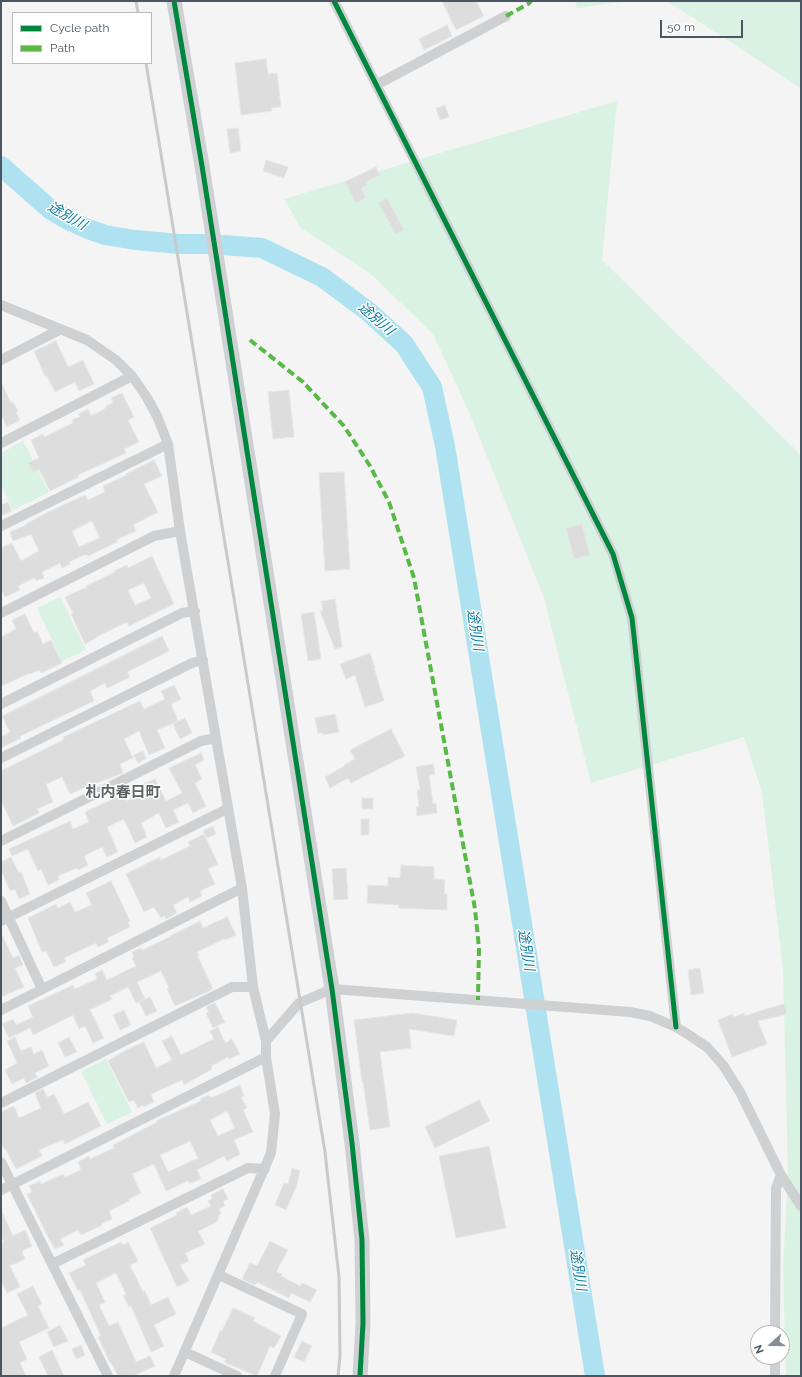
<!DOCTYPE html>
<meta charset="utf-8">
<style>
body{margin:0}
#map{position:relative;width:802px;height:1377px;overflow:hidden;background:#f4f4f4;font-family:Raleway,sans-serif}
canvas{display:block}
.frame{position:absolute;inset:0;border:2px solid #4a5661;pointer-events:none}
.legend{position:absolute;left:12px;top:12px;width:140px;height:52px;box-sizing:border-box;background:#fff;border:1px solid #b7bbc0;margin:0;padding:5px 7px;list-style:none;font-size:12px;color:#4a5661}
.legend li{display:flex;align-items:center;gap:8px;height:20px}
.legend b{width:20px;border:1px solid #b7bbc0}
.north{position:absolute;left:750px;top:1325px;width:40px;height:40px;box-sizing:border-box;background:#fff;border:1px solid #b7bbc0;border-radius:50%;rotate:249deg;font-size:11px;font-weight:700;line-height:16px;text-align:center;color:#4a5661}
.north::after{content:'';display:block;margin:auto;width:14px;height:18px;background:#868d94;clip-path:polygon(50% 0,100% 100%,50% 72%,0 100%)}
.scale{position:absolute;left:660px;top:20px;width:83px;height:18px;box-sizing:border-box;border:2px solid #4a5661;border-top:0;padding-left:5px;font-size:12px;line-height:14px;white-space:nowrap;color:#4a5661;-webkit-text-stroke:3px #fff;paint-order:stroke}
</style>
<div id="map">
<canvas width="802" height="1377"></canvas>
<div class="frame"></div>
<ul class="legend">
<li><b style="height:5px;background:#00873e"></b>Cycle path</li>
<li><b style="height:5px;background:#58b947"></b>Path</li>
</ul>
<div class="north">N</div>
<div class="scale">50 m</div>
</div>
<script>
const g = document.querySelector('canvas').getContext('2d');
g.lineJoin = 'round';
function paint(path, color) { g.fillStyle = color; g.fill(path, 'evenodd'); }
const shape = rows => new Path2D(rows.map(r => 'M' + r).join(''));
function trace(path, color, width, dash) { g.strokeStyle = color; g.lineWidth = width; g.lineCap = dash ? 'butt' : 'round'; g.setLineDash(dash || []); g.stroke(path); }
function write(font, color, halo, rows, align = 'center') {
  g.font = font + ' Raleway,"Noto Sans JP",sans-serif'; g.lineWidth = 3; g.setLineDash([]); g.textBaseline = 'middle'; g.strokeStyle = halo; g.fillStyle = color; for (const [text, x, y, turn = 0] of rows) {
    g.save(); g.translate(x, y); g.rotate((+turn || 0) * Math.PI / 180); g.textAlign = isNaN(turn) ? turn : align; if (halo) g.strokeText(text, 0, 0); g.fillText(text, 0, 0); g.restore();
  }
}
paint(shape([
 [575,1,630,1,577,8],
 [667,1,801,1,801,88],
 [617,101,602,260,801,455,801,1376,786,1376,783,1268,788,1174,783,969,762,792,744,737,591,783,544,598,469,412,433,334,372,275,301,228,284,199],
 [23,441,49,492,13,510,1,485,1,453],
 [60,597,86,650,62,661,37,608],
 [106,1059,132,1112,107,1124,81,1071]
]), '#d9f2e3');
trace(shape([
 [1,166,51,210,68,220,88,229,105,235,135,240,180,244,210,244,262,248,322,277,369,312,404,344,432,387,445,446,595,1376]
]), '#aee2f0', 20);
const building = shape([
 [442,1,476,1,484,16,456,30,442,1],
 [447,25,452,36,424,50,419,39,447,25],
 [266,59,268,74,277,73,281,107,271,108,272,111,241,115,235,63,266,59],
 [445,105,449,117,440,120,436,108,445,105],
 [238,128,241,151,230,153,227,129,238,128],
 [266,160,288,167,284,178,263,171,266,160],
 [376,167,380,175,365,182,367,185,361,188,366,198,356,203,345,182,376,167],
 [387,198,404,230,396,234,378,203,387,198],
 [56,341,68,367,83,360,94,384,79,391,75,382,55,392,47,376,45,376,34,351,56,341],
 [1,382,11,403,13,402,18,411,16,412,20,420,7,427,1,415,1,382],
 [289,390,294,437,273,439,268,392,289,390],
 [122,393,134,417,128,420,139,442,124,449,126,453,78,475,79,477,50,491,39,469,33,472,28,463,39,458,31,440,43,434,44,437,73,423,72,420,80,417,78,414,88,409,91,416,106,408,106,406,113,403,111,398,122,393],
 [154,460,162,476,144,484,158,512,133,525,136,531,116,540,117,542,88,556,86,554,69,562,70,564,62,568,60,563,42,572,44,578,36,581,34,578,18,586,20,590,5,597,1,588,1,548,12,543,21,561,39,551,31,534,13,541,10,532,26,525,26,524,48,512,85,495,88,500,105,492,103,486,127,475,126,474,154,460],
 [92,521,100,538,79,547,72,531,92,521],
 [344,472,350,569,325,571,319,473,344,472],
 [8,502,12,511,1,516,1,505,8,502],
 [582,524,590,555,574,559,566,528,582,524],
 [152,556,174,604,129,626,127,622,96,637,96,638,85,644,71,614,73,613,65,597,87,587,86,586,115,572,114,571,127,565,128,568,152,556],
 [144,583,151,598,135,605,128,590,144,583],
 [335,599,342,647,335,649,320,611,323,611,321,601,335,599],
 [314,612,321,659,308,661,301,614,314,612],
 [25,614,34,633,37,631,43,644,51,640,62,663,41,673,39,670,30,674,30,673,1,686,1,637,16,629,12,620,25,614],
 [162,636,169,651,127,672,130,677,107,688,105,683,90,691,94,701,20,736,21,738,1,748,1,737,10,732,2,716,162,636],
 [370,653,375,668,374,668,384,701,365,707,355,675,346,679,340,664,370,653],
 [174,685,181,699,171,704,178,721,157,730,165,748,149,755,139,731,124,739,133,758,120,764,123,773,94,784,94,783,70,794,62,777,46,784,53,802,37,809,39,813,13,826,1,800,1,771,61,741,64,739,63,737,140,701,144,709,165,699,161,691,174,685],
 [335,714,339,732,323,735,323,733,318,733,315,718,335,714],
 [185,718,192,733,180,739,173,724,185,718],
 [391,729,405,756,351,783,348,778,330,788,325,777,345,766,344,765,355,759,350,750,391,729],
 [143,751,146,759,138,763,134,755,143,751],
 [201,753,204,760,195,765,202,779,195,783,206,806,193,813,188,803,173,810,179,822,166,828,159,813,141,823,147,837,135,843,124,819,107,827,118,852,107,857,102,847,84,856,88,865,78,870,77,868,58,876,59,880,48,885,41,869,38,871,28,849,12,856,9,849,70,821,73,829,89,822,85,812,111,800,110,798,119,793,121,796,124,795,127,801,142,793,139,786,155,779,166,801,182,793,169,768,201,753],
 [433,764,435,774,429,775,433,804,436,803,437,813,417,816,416,807,419,807,417,790,420,790,416,767,433,764],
 [362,798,373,798,373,809,362,809,362,798],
 [361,819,369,819,369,835,361,835,361,819],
 [213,826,216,834,207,838,203,831,213,826],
 [204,834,218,864,208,869,215,884,200,891,202,896,190,902,188,897,173,905,177,913,166,919,165,916,161,918,154,907,144,912,126,874,160,857,161,860,190,846,188,842,204,834],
 [11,857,19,873,21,872,30,894,19,899,15,889,10,891,1,870,1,862,11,857],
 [401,865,434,867,434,879,445,880,444,894,447,894,447,910,399,908,399,905,367,903,368,885,388,886,388,877,400,878,401,865],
 [346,868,348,899,334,900,332,869,346,868],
 [111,881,130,921,128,922,130,927,107,938,109,942,98,947,96,943,64,958,66,962,54,967,46,951,42,952,28,918,56,904,58,908,70,902,75,912,92,905,86,893,111,881],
 [227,917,236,935,225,940,224,939,197,952,199,956,198,957,213,989,209,991,175,1006,167,989,169,988,161,971,137,982,145,999,136,1003,128,987,110,996,112,999,90,1010,104,1038,93,1043,85,1026,79,1029,73,1015,33,1035,30,1028,9,1038,2,1024,13,1019,16,1025,33,1017,28,1006,71,986,73,985,75,989,97,979,95,974,102,970,107,980,136,966,132,958,134,957,132,952,141,948,142,950,170,937,170,936,200,921,203,928,227,917],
 [1,933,13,958,19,955,23,965,15,968,24,987,1,997,1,933],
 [700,968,704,993,691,995,688,970,700,968],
 [150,997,157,1011,146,1016,139,1002,150,997],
 [215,1003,225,1022,213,1028,206,1013,209,1012,206,1007,215,1003],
 [784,1004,787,1014,758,1021,767,1044,732,1057,718,1020,733,1014,734,1017,744,1013,745,1016,766,1009,784,1004],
 [124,1010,131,1025,120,1030,113,1015,124,1010],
 [412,1013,457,1020,454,1036,409,1029,411,1048,380,1052,390,1127,370,1130,363,1082,362,1082,354,1020,412,1013],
 [218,1027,225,1043,232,1039,240,1054,229,1059,228,1057,211,1066,212,1069,184,1085,182,1080,151,1094,154,1102,144,1107,143,1105,138,1108,134,1100,129,1102,108,1061,126,1050,144,1042,156,1068,172,1060,162,1041,172,1036,181,1055,214,1039,210,1031,218,1027],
 [15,1037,21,1051,31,1047,34,1054,42,1050,49,1066,35,1073,38,1077,26,1083,24,1078,12,1084,5,1070,17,1063,7,1041,15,1037],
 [69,1037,77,1052,65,1057,58,1043,69,1037],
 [240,1085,244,1096,241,1097,247,1108,243,1110,253,1132,234,1140,240,1154,227,1161,224,1156,197,1170,201,1179,192,1183,191,1182,189,1183,188,1181,166,1191,154,1164,132,1174,141,1193,129,1199,129,1201,109,1211,112,1219,101,1224,102,1225,81,1235,78,1230,60,1239,64,1245,55,1249,50,1240,50,1241,27,1194,32,1192,29,1186,40,1181,41,1184,63,1174,65,1177,81,1170,78,1162,89,1156,90,1159,114,1148,113,1145,157,1122,156,1121,201,1101,200,1099,209,1095,211,1098,240,1085],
 [227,1111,235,1128,218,1136,210,1120,227,1111],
 [190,1141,198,1158,168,1172,160,1155,190,1141],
 [43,1089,47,1097,54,1094,64,1114,88,1102,101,1126,65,1144,63,1140,39,1150,42,1156,16,1169,6,1150,5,1150,1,1143,1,1112,14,1106,19,1118,41,1108,35,1093,43,1089],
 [479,1100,490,1121,435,1148,425,1127,479,1100],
 [489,1146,506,1228,456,1238,439,1156,489,1146],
 [292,1168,300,1171,296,1187,286,1210,275,1205,284,1183,288,1184,292,1168],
 [223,1189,228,1199,223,1201,225,1206,219,1209,221,1214,219,1215,218,1220,215,1222,215,1223,198,1231,205,1244,185,1253,189,1261,180,1265,189,1281,177,1287,150,1228,177,1215,176,1213,187,1207,191,1215,211,1206,208,1201,212,1199,211,1195,223,1189],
 [1,1210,13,1236,25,1230,32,1246,22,1251,25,1259,10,1266,20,1287,7,1293,1,1280,1,1244,4,1242,1,1236,1,1210],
 [270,1241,288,1250,276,1272,282,1274,281,1276,300,1286,302,1283,317,1290,310,1302,291,1293,289,1298,257,1282,255,1285,242,1279,250,1263,257,1266,270,1241],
 [121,1242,123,1245,128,1242,138,1261,130,1265,143,1292,145,1291,151,1305,168,1297,176,1314,154,1325,164,1346,151,1352,131,1306,129,1307,123,1295,126,1294,116,1273,96,1283,105,1302,99,1305,109,1326,118,1322,136,1362,150,1356,155,1366,133,1376,118,1376,111,1362,110,1363,98,1337,101,1336,80,1290,78,1291,69,1273,86,1265,83,1260,121,1242],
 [33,1286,42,1304,38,1306,49,1328,19,1342,27,1359,20,1363,26,1376,1,1376,1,1328,28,1315,17,1294,33,1286],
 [233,1308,255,1318,253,1321,281,1336,274,1348,270,1346,257,1376,224,1362,226,1359,211,1352,220,1331,222,1331,233,1308],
 [60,1325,68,1341,54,1347,47,1332,60,1325],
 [302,1341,312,1346,304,1362,294,1357,302,1341],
 [81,1345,85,1355,76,1359,72,1349,81,1345],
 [52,1350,64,1376,48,1376,39,1357,52,1350]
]);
paint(building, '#ddddde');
trace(building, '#e5e6e7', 1);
trace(shape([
 [334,1,613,554,632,618,676,1027],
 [376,85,506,16],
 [1,305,87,340,116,360,132,376,146,396,157,416,168,444,180,531,242,888,253,987,266,1041],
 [1,360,61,329],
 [1,443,132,376],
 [1,526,168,444],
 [1,613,154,536,180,531],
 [1,704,182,613,195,611],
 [1,758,192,663,203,660],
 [1,841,201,741,216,738],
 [1,901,42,989],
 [1,921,227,809],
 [1,1010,242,888],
 [1,1103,232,987,253,987],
 [1,1162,108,1376],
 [1,1190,266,1057],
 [52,1264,248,1168,265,1169],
 [219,1275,302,1314,275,1376],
 [775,1333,776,1188,781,1175],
 [185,1352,237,1376],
 [174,1376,271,1153,275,1114,266,1057,266,1041,299,1003,332,989,630,1012,650,1016,676,1027,689,1035,707,1047,723,1065,740,1092,781,1175,801,1206],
 [775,1376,775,1357]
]), '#ced0d2', 10);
trace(shape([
 [174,1,202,166,332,989,352,1143,362,1240,363,1323,360,1376]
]), '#ced0d4', 15);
trace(shape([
 [136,1,138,13],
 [146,63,325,1152,339,1277,340,1355,338,1376]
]), '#c9cacc', 3);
trace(shape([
 [506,16,528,4,531,1],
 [250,340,303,382,344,426,370,466,389,502,414,578,475,909,479,948,478,1000]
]), '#58b947', 4, [8, 4]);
trace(shape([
 [174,1,202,166,332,989,352,1143,362,1240,363,1323,360,1376],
 [334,1,613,554,632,618,676,1027]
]), '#00873e', 5);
write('italic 14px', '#0c7c9b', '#fff', [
 ["途別川",67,216,30],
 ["途別川",376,319,41],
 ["途別川",475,630,81],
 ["途別川",526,950,81],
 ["途別川",578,1270,81]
]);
write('bold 15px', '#5f6368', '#fff', [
 ["札内春日町",123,792]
]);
</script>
